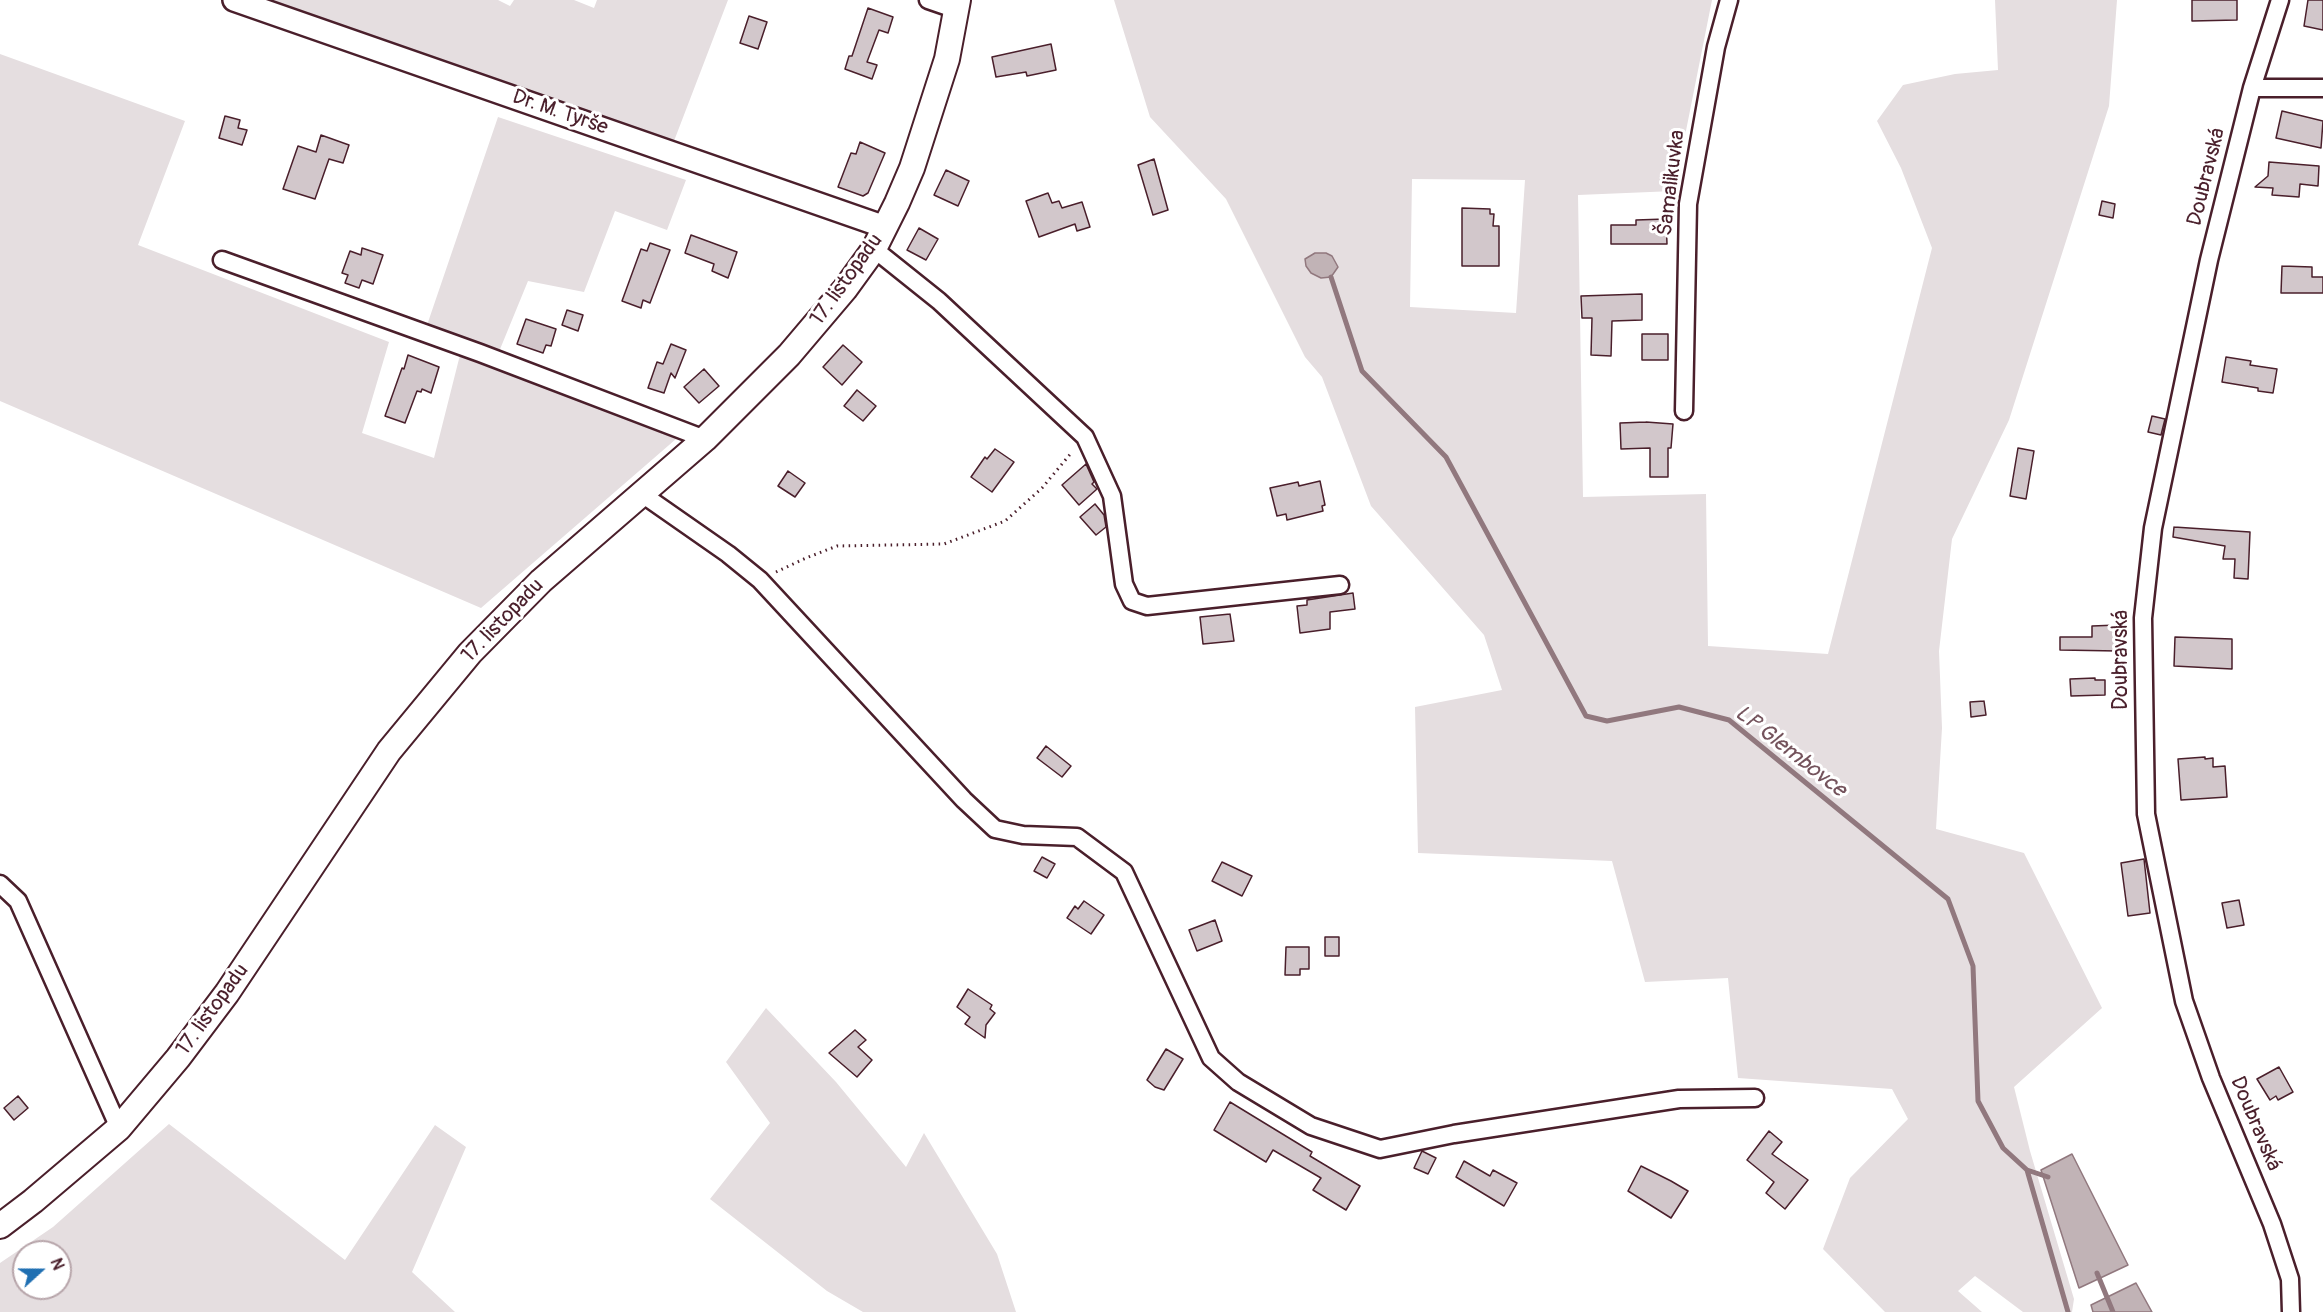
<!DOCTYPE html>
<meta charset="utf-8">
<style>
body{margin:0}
#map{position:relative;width:2323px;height:1312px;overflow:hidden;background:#fff;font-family:Pangolin,sans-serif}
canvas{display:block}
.north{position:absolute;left:12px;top:1240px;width:60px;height:60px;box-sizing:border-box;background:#fff;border:2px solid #b7a5aa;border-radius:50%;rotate:69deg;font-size:16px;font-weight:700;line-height:24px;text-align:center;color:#4a1f2b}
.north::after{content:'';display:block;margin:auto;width:21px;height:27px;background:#1f6fb2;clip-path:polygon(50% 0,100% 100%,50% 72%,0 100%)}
</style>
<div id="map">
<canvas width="2323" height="1312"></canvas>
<div class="north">N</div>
</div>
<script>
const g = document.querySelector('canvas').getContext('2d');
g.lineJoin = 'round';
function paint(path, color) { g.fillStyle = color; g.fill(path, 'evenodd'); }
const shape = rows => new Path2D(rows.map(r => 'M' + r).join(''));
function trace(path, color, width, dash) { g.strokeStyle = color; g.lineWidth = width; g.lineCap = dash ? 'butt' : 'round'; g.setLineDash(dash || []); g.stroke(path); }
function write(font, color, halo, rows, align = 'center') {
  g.font = font + ' Pangolin,sans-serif'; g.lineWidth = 6; g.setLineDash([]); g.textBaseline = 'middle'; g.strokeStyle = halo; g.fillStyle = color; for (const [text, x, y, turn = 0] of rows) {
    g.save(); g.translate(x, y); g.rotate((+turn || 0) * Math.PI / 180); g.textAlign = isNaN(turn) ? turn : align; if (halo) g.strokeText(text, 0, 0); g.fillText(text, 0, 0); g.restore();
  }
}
paint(shape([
 [264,0,498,0,510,6,514,0,574,0,594,8,597,0,728,0,674,141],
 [1114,0,1712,0,1674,191,1578,195,1583,497,1706,494,1708,646,1828,654,1932,248,1901,168,1877,121,1903,85,1955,74,1998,70,1995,0,2117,0,2109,106,2009,420,1952,539,1939,651,1942,728,1936,829,2024,853,2102,1008,2014,1087,2030,1151,2074,1299,2072,1312,2023,1312,1975,1276,1958,1291,1982,1312,1885,1312,1823,1249,1850,1178,1908,1119,1892,1089,1738,1078,1728,978,1645,982,1612,861,1418,853,1415,707,1502,690,1484,635,1371,506,1322,377,1305,357,1226,199,1150,117],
 [1412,179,1525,180,1516,313,1410,307],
 [0,54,185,121,138,245,389,342,362,433,434,458,462,347,425,331,498,117,686,180,667,230,615,211,584,292,528,281,496,359,676,439,481,608,0,401],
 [766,1008,836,1082,906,1167,924,1133,997,1254,1016,1312,863,1312,827,1291,710,1199,770,1123,726,1062],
 [169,1124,345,1260,435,1125,466,1147,412,1272,455,1312,0,1312,0,1263,53,1227],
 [24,1252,60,1252,60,1288,24,1288]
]), '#e5dee0');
const water = shape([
 [1315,253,1326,253,1332,256,1338,267,1331,277,1321,278,1311,273,1306,266,1305,259,1315,253],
 [2072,1154,2128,1265,2079,1288,2041,1170,2072,1154],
 [2136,1283,2152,1312,2093,1312,2091,1305,2136,1283]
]);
paint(water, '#c1b3b6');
trace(water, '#91787e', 1.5);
trace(shape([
 [1331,277,1362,371,1446,457,1586,716,1607,721,1679,707,1729,720,1948,899,1973,966,1978,1101,2003,1148,2027,1170,2068,1312],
 [2027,1170,2048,1177],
 [2097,1273,2113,1312]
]), '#91787e', 5);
const building = shape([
 [2192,0,2237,0,2237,20,2192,21,2192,0],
 [2308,0,2323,0,2323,30,2304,26,2308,0],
 [868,8,893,17,888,33,879,30,867,62,877,65,872,79,845,69,849,56,852,56,868,8],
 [749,16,767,22,758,49,740,43,749,16],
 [1051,44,1056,70,1027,76,1026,72,996,77,992,57,1051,44],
 [2282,111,2323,121,2321,148,2276,138,2282,111],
 [225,116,240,120,238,128,247,130,242,145,219,138,225,116],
 [321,135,349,145,343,163,329,159,315,199,283,189,298,146,316,152,321,135],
 [860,142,885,153,868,193,863,196,838,187,851,153,856,154,860,142],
 [1154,159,1168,210,1153,215,1138,165,1154,159],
 [2269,162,2319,166,2318,186,2300,184,2299,197,2272,195,2273,188,2255,187,2268,176,2269,162],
 [946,170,969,181,958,206,934,195,946,170],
 [1048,193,1052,203,1059,201,1062,208,1082,202,1090,227,1077,231,1075,224,1039,237,1026,201,1048,193],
 [2102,201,2115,204,2113,218,2099,215,2102,201],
 [1462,208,1490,209,1490,214,1494,214,1493,226,1499,226,1499,266,1462,266,1462,208],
 [1666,219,1667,244,1611,244,1611,225,1636,225,1636,220,1666,219],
 [919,228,938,239,926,260,907,250,919,228],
 [691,235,737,252,728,278,712,271,714,264,685,253,691,235],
 [650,243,670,250,650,303,643,300,641,308,622,301,641,249,647,251,650,243],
 [362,248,383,255,373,284,362,280,359,288,345,283,348,275,342,273,350,251,361,255,362,248],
 [2282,266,2312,267,2312,277,2323,277,2323,293,2281,293,2282,266],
 [1642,294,1642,320,1612,321,1611,356,1591,355,1592,318,1582,318,1581,296,1642,294],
 [567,310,583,315,578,331,562,325,567,310],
 [526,319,556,329,551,346,546,345,543,353,517,344,526,319],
 [1642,334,1668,334,1668,360,1642,360,1642,334],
 [671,344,686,350,675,378,671,373,664,393,648,388,657,362,663,364,671,344],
 [843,345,862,362,842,385,823,367,843,345],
 [408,355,439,367,431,393,422,389,421,392,417,391,405,423,385,416,402,368,404,369,408,355],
 [2226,357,2251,361,2250,365,2277,369,2273,393,2258,391,2258,388,2222,382,2226,357],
 [704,369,719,386,699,403,684,387,704,369],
 [857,390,876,406,863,421,844,406,857,390],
 [2152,416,2165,419,2161,435,2148,432,2152,416],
 [1646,422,1673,424,1671,448,1668,448,1668,477,1650,477,1650,448,1621,449,1620,423,1646,422],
 [2018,448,2034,451,2026,499,2010,496,2018,448],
 [995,449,1014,462,992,492,971,477,985,457,987,459,995,449],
 [1086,464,1094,482,1092,484,1097,489,1079,505,1062,485,1086,464],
 [788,471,805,483,795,497,778,486,788,471],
 [1320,481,1325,505,1322,506,1323,511,1287,520,1286,514,1277,516,1270,488,1298,482,1299,486,1320,481],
 [1095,504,1104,515,1106,527,1096,535,1080,517,1095,504],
 [2174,527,2250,532,2248,579,2234,578,2235,559,2223,559,2225,546,2173,537,2174,527],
 [1353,593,1355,609,1330,612,1330,629,1300,633,1297,606,1307,605,1307,600,1353,593],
 [1230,614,1234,641,1203,644,1200,617,1230,614],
 [2118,625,2118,651,2060,650,2060,637,2092,637,2092,626,2118,625],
 [2175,637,2232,639,2232,669,2174,666,2175,637],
 [2095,678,2095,680,2105,680,2105,695,2071,696,2070,679,2095,678],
 [1984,701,1986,715,1971,717,1970,702,1984,701],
 [1046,746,1071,766,1062,777,1037,758,1046,746],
 [2205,757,2205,759,2213,758,2213,767,2225,766,2227,797,2181,800,2178,759,2205,757],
 [1042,857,1055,864,1047,878,1034,871,1042,857],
 [2144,859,2150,913,2128,916,2121,863,2144,859],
 [1222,862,1252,876,1242,896,1212,881,1222,862],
 [2239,900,2244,925,2227,928,2222,903,2239,900],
 [1084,901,1104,915,1091,934,1067,918,1075,906,1078,909,1084,901],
 [1215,920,1222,941,1197,951,1189,930,1215,920],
 [1325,937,1339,937,1339,956,1325,956,1325,937],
 [1286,947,1309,947,1309,969,1300,969,1300,975,1285,975,1286,947],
 [968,989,992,1005,990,1009,995,1013,986,1025,985,1038,965,1024,970,1017,957,1007,968,989],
 [855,1030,866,1040,858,1047,872,1060,857,1077,829,1053,855,1030],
 [1166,1049,1183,1059,1164,1090,1155,1087,1147,1080,1166,1049],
 [2279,1067,2293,1092,2278,1100,2276,1096,2270,1100,2257,1079,2279,1067],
 [18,1096,28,1108,14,1120,4,1108,18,1096],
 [1230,1102,1312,1152,1310,1156,1360,1186,1346,1210,1313,1190,1321,1178,1273,1150,1266,1162,1214,1130,1230,1102],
 [1769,1131,1782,1142,1772,1154,1808,1180,1785,1209,1766,1193,1774,1182,1747,1160,1769,1131],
 [1422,1151,1436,1158,1428,1174,1414,1168,1422,1151],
 [1464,1161,1490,1176,1493,1170,1517,1183,1504,1206,1456,1177,1464,1161],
 [1641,1166,1671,1181,1688,1191,1671,1218,1628,1191,1641,1166]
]);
paint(building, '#d2c7cb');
trace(building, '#4a1f2b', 1.5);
const minor = shape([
 [928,0,957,10],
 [2280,0,2252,88,2209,260,2153,528,2143,618,2146,814,2184,1001,2211,1078,2272,1224,2290,1279,2291,1312],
 [2252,88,2323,88],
 [874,249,939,301,1085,437,1112,496,1124,584,1132,601,1147,606,1340,585],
 [222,260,480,353,705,439],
 [1684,411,1688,204,1716,47,1729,0],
 [642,494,728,554,760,580,964,800,995,829,1023,835,1077,837,1124,872,1211,1058,1238,1082,1311,1126,1380,1149,1454,1134,1679,1099,1755,1098],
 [0,884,18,901,119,1128]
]);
const tertiary = shape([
 [234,0,885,227]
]);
const secondary = shape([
 [0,1226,33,1201,119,1128,178,1058,227,993,389,751,470,653,541,581,705,439,789,355,845,289,874,249,897,203,912,168,947,59,958,0]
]);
trace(minor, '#4a1f2b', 21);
trace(tertiary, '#4a1f2b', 26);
trace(secondary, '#4a1f2b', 28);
trace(shape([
 [776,572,806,558,837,546,944,544,1005,521,1042,488,1072,452]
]), '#4a1f2b', 3, [1.5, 4.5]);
trace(minor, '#fff', 16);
trace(tertiary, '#fff', 21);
trace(secondary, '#fff', 24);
write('21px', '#4a1f2b', '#fff', [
 ["Dr. M. Tyrše",560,113,19],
 ["Doubravská",2207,177,-76],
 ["Šamalikuvka",1672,183,-83],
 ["17. listopadu",847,280,-54],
 ["17. listopadu",503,621,-46],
 ["Doubravská",2122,660,-90],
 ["17. listopadu",213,1010,-54],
 ["Doubravská",2255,1124,67]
]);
write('italic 22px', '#74535c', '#fff', [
 ["LP Glembovce",1790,752,38]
]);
</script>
